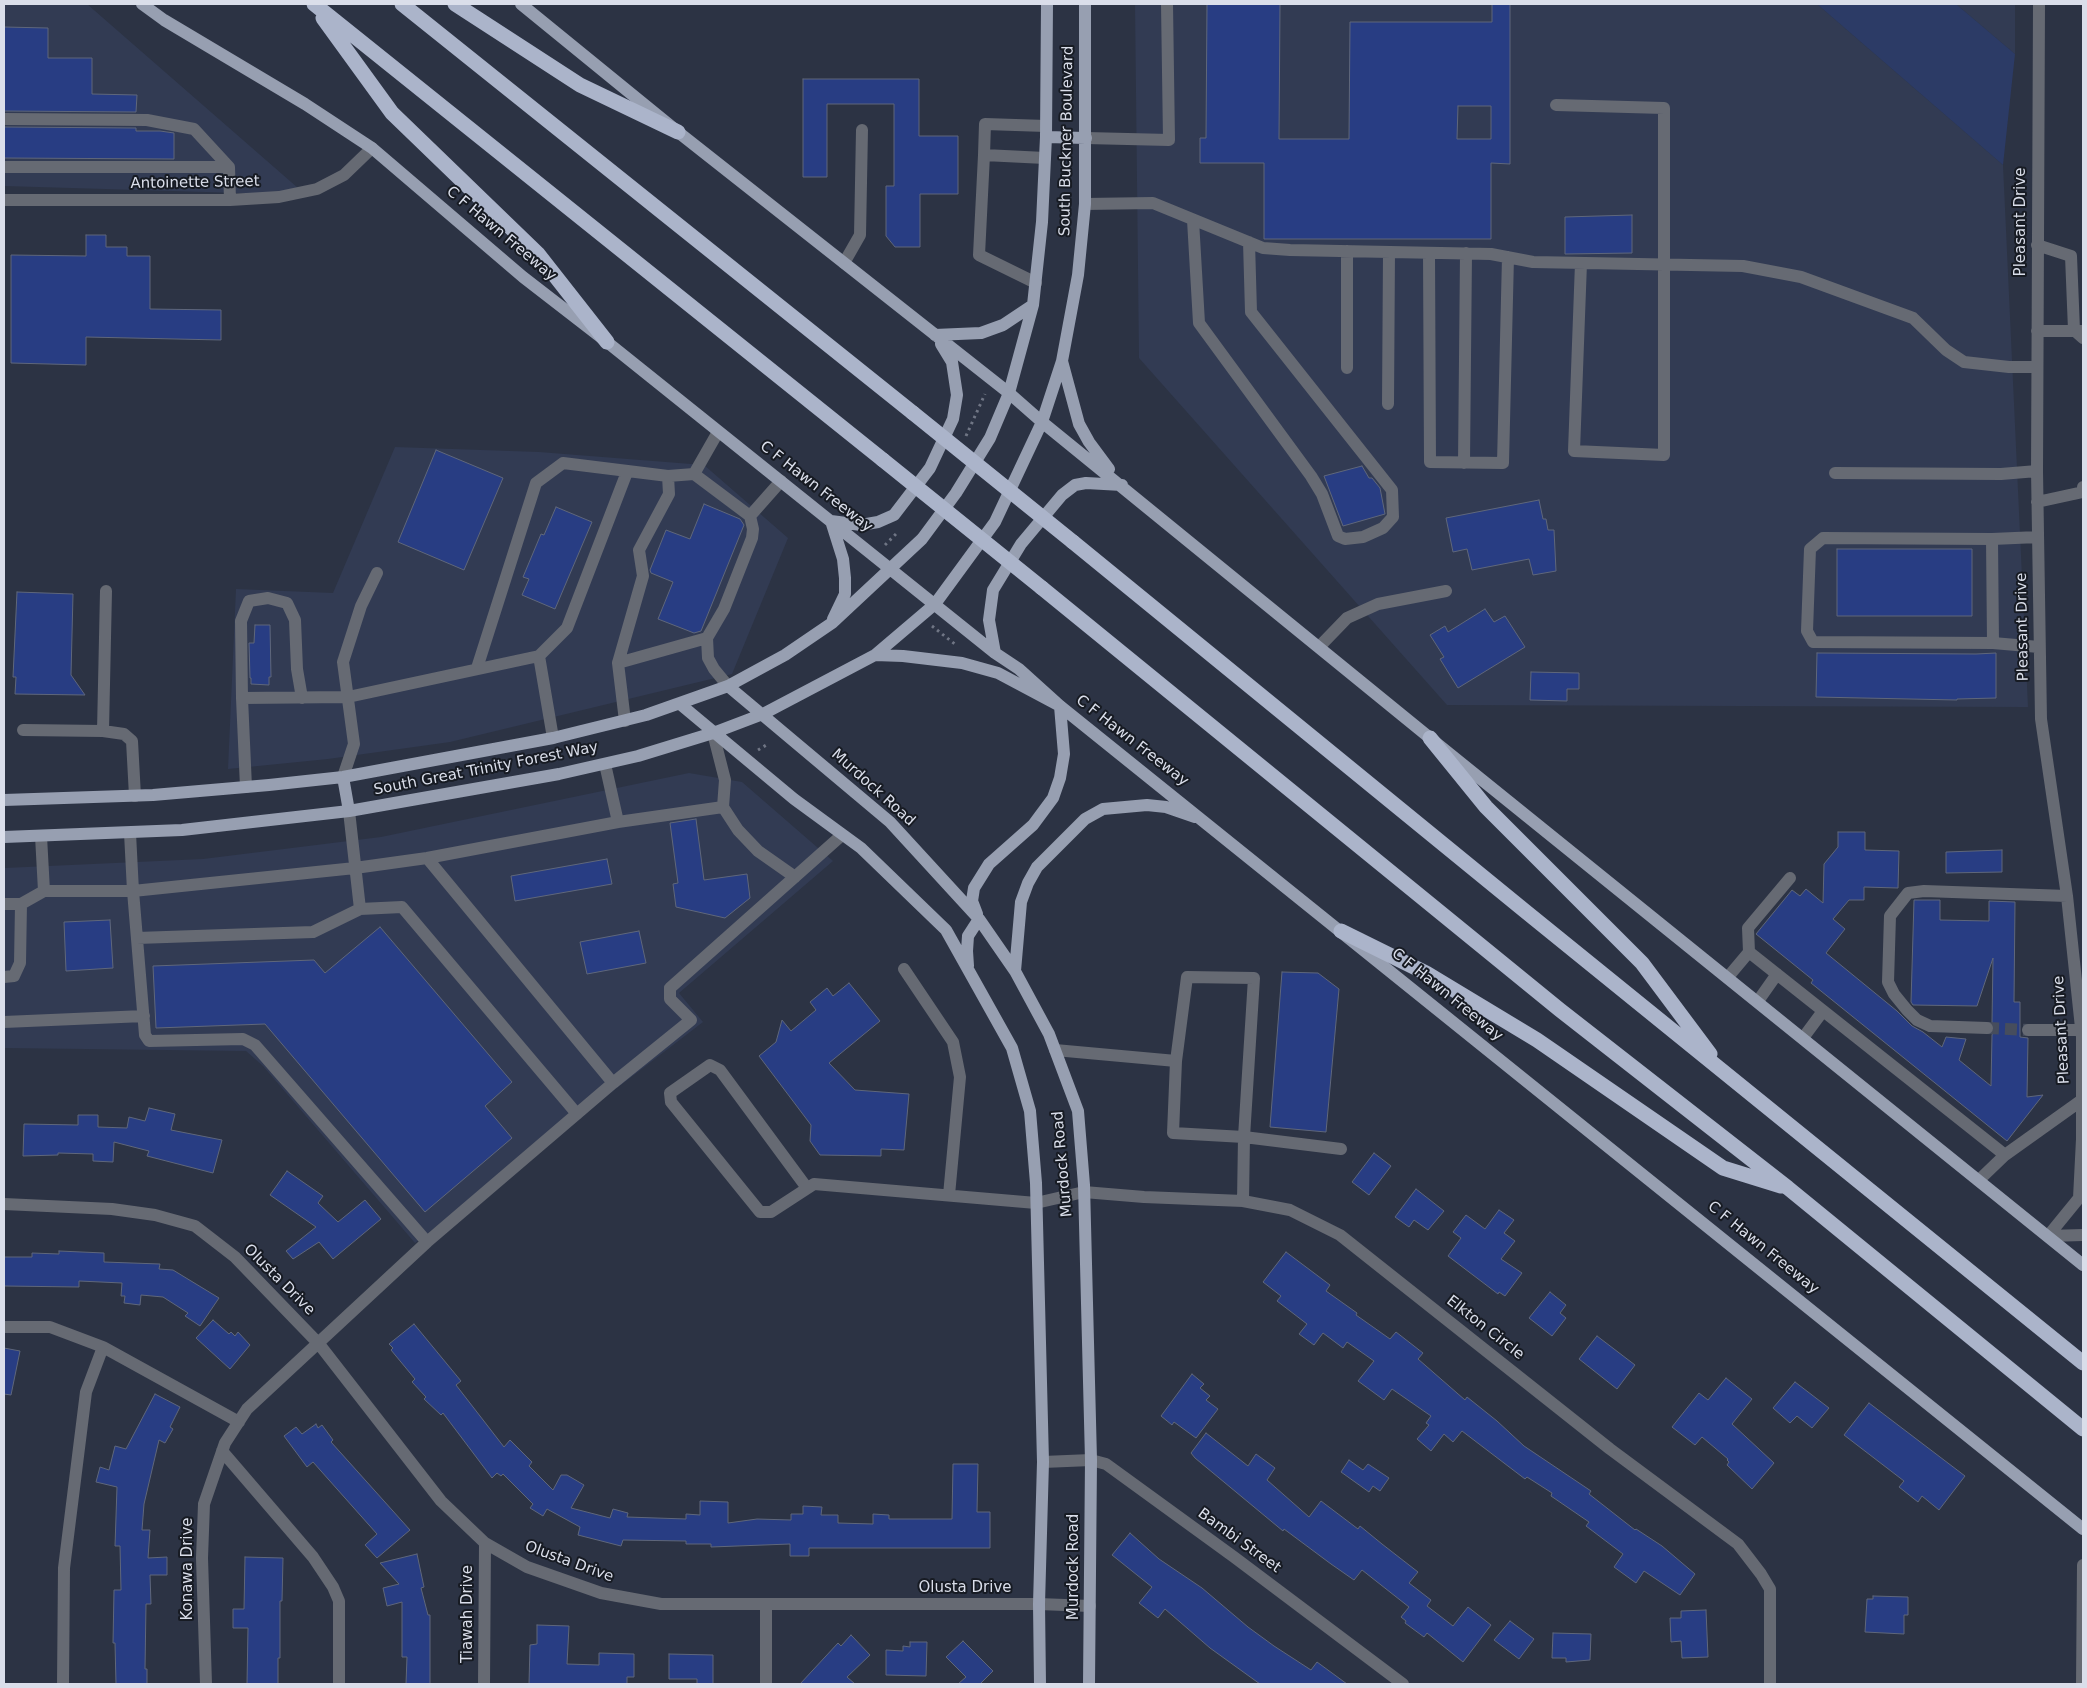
<!DOCTYPE html>
<style>
body{margin:0}
#map{position:relative;width:2087px;height:1688px;overflow:hidden;background:#2c3344;font-family:"DejaVu Sans",sans-serif}
canvas{display:block}
.frame{position:absolute;inset:0;border:5px solid #dadeea;pointer-events:none}
</style>
<div id="map">
<canvas width="2087" height="1688"></canvas>
<div class="frame"></div>
</div>
<script>
const g = document.querySelector('canvas').getContext('2d');
g.lineJoin = 'round';
function paint(path, color) { g.fillStyle = color; g.fill(path, 'evenodd'); }
const shape = rows => new Path2D(rows.map(r => 'M' + r).join(''));
function trace(path, color, width, dash) { g.strokeStyle = color; g.lineWidth = width; g.lineCap = dash ? 'butt' : 'round'; g.setLineDash(dash || []); g.stroke(path); }
function write(font, color, halo, rows, align = 'center') {
  g.font = font + ' "DejaVu Sans",sans-serif'; g.lineWidth = 4; g.setLineDash([]); g.textBaseline = 'middle'; g.strokeStyle = halo; g.fillStyle = color; for (const [text, x, y, turn = 0] of rows) {
    g.save(); g.translate(x, y); g.rotate((+turn || 0) * Math.PI / 180); g.textAlign = isNaN(turn) ? turn : align; if (halo) g.strokeText(text, 0, 0); g.fillText(text, 0, 0); g.restore();
  }
}
paint(shape([
 [4,4,87,4,306,195,4,186],
 [1135,4,1817,4,2003,165,2028,707,1447,705,1139,358],
 [1956,4,2015,4,2015,54],
 [395,447,539,452,704,465,788,538,732,674,450,742,328,759,228,769,236,589,333,593],
 [689,773,742,782,833,861,679,993,703,1022,415,1243,263,1066,246,1051,4,1048,5,868,203,859,381,837]
]), '#323b53');
paint(shape([
 [1817,4,1956,4,2015,54,2003,165]
]), '#2c3b66');
const building = shape([
 [1207,4,1280,4,1279,139,1349,139,1350,22,1492,22,1492,4,1510,4,1510,164,1491,163,1491,239,1264,239,1264,163,1200,163,1200,138,1206,138,1207,4],
 [1458,106,1491,106,1491,139,1457,139,1458,106],
 [4,27,48,28,48,58,92,58,92,94,137,95,136,112,4,111,4,27],
 [803,79,919,79,919,136,958,136,958,194,920,194,920,247,895,247,886,236,886,186,894,186,894,104,827,104,827,177,803,177,803,79],
 [4,127,136,128,136,131,160,131,174,133,174,159,4,158,4,127],
 [1632,215,1632,253,1565,254,1565,217,1632,215],
 [86,235,106,235,106,247,127,247,127,256,150,256,150,309,221,310,221,340,86,337,86,365,11,363,11,255,86,256,86,235],
 [436,450,503,478,464,570,398,542,436,450],
 [1362,466,1369,478,1372,478,1380,488,1385,514,1343,526,1324,476,1362,466],
 [1539,500,1543,519,1546,519,1548,530,1554,530,1556,571,1533,575,1529,559,1472,570,1467,549,1453,552,1446,518,1539,500],
 [704,504,740,519,744,525,701,631,694,633,658,619,673,582,651,573,650,570,666,530,690,539,704,504],
 [556,507,592,522,555,609,522,595,529,579,523,577,541,534,544,535,556,507],
 [1837,549,1972,549,1972,616,1837,616,1837,549],
 [17,592,73,594,71,675,85,695,15,694,16,677,13,677,17,592],
 [1485,609,1494,622,1505,616,1525,647,1458,688,1440,659,1444,657,1430,635,1445,626,1448,632,1485,609],
 [255,625,270,625,271,677,269,677,269,685,251,684,251,678,250,678,249,643,254,643,255,625],
 [1817,653,1976,654,1996,653,1996,698,1957,699,1957,700,1816,697,1817,653],
 [1531,672,1579,673,1579,689,1567,689,1567,701,1530,700,1531,672],
 [696,819,704,880,747,874,750,898,725,918,676,907,673,884,678,883,670,823,696,819],
 [1838,832,1865,832,1865,850,1899,851,1898,888,1864,887,1864,900,1849,900,1833,919,1845,929,1826,953,1897,1011,1912,1026,1923,1032,1942,1047,1946,1037,1966,1039,1959,1060,1991,1086,1992,1035,1995,1028,1992,1022,1993,958,1977,1006,1913,1005,1911,1002,1914,900,1940,900,1940,920,1989,921,1989,901,2015,902,2014,1002,2020,1002,2020,1037,2028,1038,2027,1097,2043,1095,2007,1141,1811,983,1813,980,1756,934,1792,890,1800,896,1806,889,1823,903,1824,864,1838,847,1838,832],
 [2002,850,2002,872,1946,873,1946,852,2002,850],
 [607,859,612,884,515,901,511,876,607,859],
 [110,920,113,968,66,971,64,922,110,920],
 [380,927,512,1082,485,1106,512,1138,425,1212,265,1024,156,1028,153,966,314,960,325,973,380,927],
 [639,931,646,963,587,974,580,942,639,931],
 [1282,972,1318,973,1339,989,1326,1132,1270,1127,1282,972],
 [849,983,880,1021,829,1063,855,1090,909,1094,904,1150,881,1149,881,1156,820,1155,810,1141,811,1125,759,1056,776,1042,782,1020,791,1031,816,1010,810,1002,827,988,833,996,849,983],
 [149,1108,175,1114,171,1130,222,1140,213,1173,147,1156,149,1151,114,1142,113,1162,93,1161,93,1154,58,1153,58,1155,23,1156,24,1124,78,1125,78,1115,98,1115,98,1127,127,1128,129,1117,145,1121,149,1108],
 [1374,1153,1391,1166,1369,1195,1352,1182,1374,1153],
 [287,1171,323,1196,318,1203,338,1222,365,1200,381,1219,333,1259,319,1242,293,1259,286,1251,316,1227,270,1195,287,1171],
 [1416,1189,1444,1211,1428,1230,1414,1220,1409,1227,1395,1217,1416,1189],
 [1499,1210,1514,1220,1504,1233,1515,1241,1501,1259,1522,1273,1505,1296,1499,1292,1498,1294,1448,1256,1461,1238,1453,1232,1466,1215,1485,1229,1499,1210],
 [59,1251,104,1253,104,1262,160,1264,159,1269,173,1270,219,1298,200,1326,185,1316,188,1313,163,1297,141,1295,140,1305,124,1303,125,1296,121,1296,122,1283,79,1281,79,1287,4,1286,4,1257,32,1257,32,1253,59,1254,59,1251],
 [1286,1252,1330,1285,1326,1291,1357,1313,1356,1315,1390,1339,1396,1332,1423,1353,1418,1359,1465,1400,1467,1397,1497,1421,1524,1446,1591,1491,1589,1494,1635,1530,1636,1529,1662,1546,1695,1574,1680,1595,1644,1571,1636,1583,1614,1567,1623,1554,1586,1526,1589,1522,1551,1496,1552,1493,1527,1477,1525,1479,1462,1431,1453,1442,1444,1434,1431,1451,1417,1439,1429,1425,1426,1423,1431,1416,1392,1389,1384,1400,1358,1381,1374,1361,1347,1342,1343,1348,1323,1333,1314,1345,1299,1334,1307,1324,1277,1301,1281,1296,1263,1282,1286,1252],
 [1550,1292,1566,1305,1560,1313,1566,1318,1552,1336,1529,1318,1550,1292],
 [213,1320,229,1334,231,1332,235,1336,238,1332,250,1345,230,1369,196,1338,213,1320],
 [414,1324,461,1381,456,1385,504,1447,510,1440,532,1462,529,1466,553,1490,561,1475,567,1475,584,1485,571,1508,610,1518,613,1509,628,1513,627,1517,686,1519,686,1514,700,1515,700,1501,728,1502,728,1523,757,1519,791,1520,791,1514,803,1514,803,1506,822,1507,821,1515,838,1515,838,1523,873,1524,873,1514,889,1515,889,1519,952,1519,953,1464,978,1464,977,1512,990,1512,990,1548,809,1548,809,1556,790,1556,790,1544,711,1547,711,1544,686,1544,686,1541,623,1540,621,1546,578,1535,580,1527,547,1509,543,1516,530,1508,533,1504,503,1474,501,1476,497,1473,492,1478,443,1413,441,1415,424,1399,426,1397,412,1382,415,1379,391,1350,393,1348,389,1344,414,1324],
 [1597,1336,1635,1365,1617,1389,1579,1359,1597,1336],
 [4,1348,20,1351,11,1395,4,1394,4,1348],
 [1192,1374,1204,1384,1200,1388,1210,1396,1206,1400,1218,1409,1196,1438,1174,1422,1172,1425,1161,1416,1192,1374],
 [1726,1378,1752,1399,1732,1424,1774,1463,1752,1489,1727,1465,1729,1462,1727,1460,1728,1459,1702,1437,1695,1445,1672,1427,1699,1393,1708,1400,1726,1378],
 [1795,1382,1829,1408,1812,1428,1797,1416,1790,1423,1773,1408,1795,1382],
 [155,1394,180,1407,170,1427,173,1429,165,1443,159,1440,144,1504,142,1530,150,1530,148,1558,167,1557,167,1575,150,1575,151,1604,146,1604,145,1669,147,1669,147,1684,116,1684,115,1643,113,1643,114,1590,121,1590,120,1546,115,1546,117,1487,96,1482,100,1467,109,1470,115,1446,126,1449,155,1394],
 [1869,1403,1965,1476,1939,1510,1922,1496,1918,1502,1899,1487,1904,1481,1844,1435,1869,1403],
 [316,1424,318,1428,322,1425,333,1440,331,1442,410,1530,377,1558,365,1545,377,1534,313,1462,307,1467,284,1436,296,1427,302,1434,316,1424],
 [1206,1433,1248,1466,1256,1454,1275,1468,1267,1480,1309,1517,1321,1501,1358,1529,1360,1526,1382,1544,1418,1572,1409,1583,1431,1600,1427,1606,1453,1626,1468,1607,1491,1625,1463,1662,1427,1633,1424,1637,1405,1623,1406,1621,1401,1617,1409,1607,1362,1570,1354,1580,1331,1564,1284,1529,1283,1531,1195,1458,1191,1453,1206,1433],
 [1349,1460,1363,1470,1368,1464,1389,1478,1380,1491,1373,1486,1369,1492,1341,1472,1349,1460],
 [1130,1533,1159,1559,1202,1588,1248,1627,1274,1646,1311,1670,1317,1662,1347,1684,1260,1684,1210,1648,1165,1609,1158,1618,1139,1603,1152,1587,1112,1555,1130,1533],
 [417,1554,424,1587,421,1588,428,1615,430,1615,430,1684,406,1684,407,1657,402,1657,402,1602,387,1606,383,1588,399,1584,380,1563,417,1554],
 [245,1557,283,1558,282,1601,280,1601,280,1658,278,1658,278,1684,247,1684,248,1628,233,1628,233,1609,244,1609,245,1557],
 [1873,1596,1908,1597,1908,1615,1904,1615,1904,1634,1865,1632,1867,1599,1873,1599,1873,1596],
 [1706,1610,1708,1657,1682,1658,1681,1641,1671,1642,1670,1618,1681,1618,1681,1611,1706,1610],
 [1510,1621,1534,1639,1519,1659,1494,1640,1510,1621],
 [537,1625,569,1626,567,1664,599,1665,599,1653,634,1654,634,1677,627,1677,627,1684,529,1684,530,1645,537,1644,537,1625],
 [1553,1633,1591,1634,1590,1660,1566,1662,1566,1658,1552,1658,1553,1633],
 [851,1635,870,1655,847,1677,855,1684,800,1684,838,1643,841,1646,851,1635],
 [963,1641,993,1671,980,1684,958,1684,966,1677,946,1657,963,1641],
 [910,1642,927,1642,926,1676,886,1675,886,1650,903,1651,903,1646,910,1647,910,1642],
 [669,1654,713,1655,713,1684,697,1684,697,1679,669,1679,669,1654]
]);
paint(building, '#283d83');
trace(building, '#5f677b', 1);
trace(shape([
 [1987,1028,2028,1030]
]), '#464d5d', 12, [12, 6]);
trace(shape([
 [966,436,985,394],
 [885,545,898,532],
 [932,626,956,645],
 [758,750,768,744]
]), '#707685', 3, [2.5, 4]);
trace(shape([
 [2039,4,2037,471,2041,719,2067,896,2082,1037,2082,1139,2079,1198,2048,1236],
 [1556,105,1664,108,1664,455,1574,451,1581,263],
 [4,119,147,120,194,129,229,167],
 [1086,138,1169,140,1167,4],
 [984,155,979,255,1036,283],
 [1045,158,984,155,985,124,1046,126],
 [4,167,229,167,230,200],
 [4,200,230,200,279,197,317,189,344,175,372,148],
 [1085,204,1153,203,1263,248,1290,250,1491,254,1533,262,1743,266,1801,277,1913,318,1946,350,1964,362,2009,367,2037,367],
 [1193,220,1199,323,1311,476,1322,494,1338,536,1345,539,1363,537,1383,528,1393,517,1392,490,1251,312,1249,242],
 [2037,245,2071,256,2074,330,2083,338],
 [1429,253,1430,462,1503,463,1508,257],
 [844,263,860,235,862,130],
 [2037,331,2082,331],
 [1347,368,1347,251],
 [1388,404,1389,252],
 [1464,463,1466,253],
 [1835,473,2001,474,2037,471],
 [694,474,750,516,781,481],
 [2037,502,2083,492,2083,487],
 [2038,537,1992,539,1823,538,1810,549,1807,631,1813,642,1993,643,2039,647],
 [1992,539,1993,643],
 [106,591,103,731,124,734,132,741,135,796],
 [707,638,724,609,752,538,753,529,750,516],
 [1319,647,1347,618,1378,604,1446,591],
 [539,656,567,628,627,472],
 [618,663,643,576,639,550,669,494,668,476],
 [477,668,536,483,563,463,668,476,694,474,718,432],
 [242,698,241,621,249,601,268,598,287,603,295,620,297,669,302,698],
 [625,721,618,663,707,638,708,658,714,669,728,686],
 [23,730,103,731],
 [605,764,618,822],
 [343,777,354,744,343,662,361,606,377,573],
 [246,787,242,698,348,697,539,656,553,738],
 [723,807,738,830,758,851,795,877],
 [130,833,133,891,145,1035,149,1041,243,1039,255,1045,427,1242,613,1083,691,1020,670,999,670,988,842,835],
 [41,836,44,891],
 [427,858,613,1083],
 [4,904,21,904,44,891,133,891,355,868,427,858,618,822,723,807,725,780,713,733],
 [360,909,402,907,577,1114],
 [137,938,313,932,360,909,349,811],
 [1749,952,2005,1155],
 [904,969,953,1042,960,1077,949,1195],
 [4,977,14,976,20,963,21,904],
 [1728,977,1749,952,1748,928,1790,878],
 [1758,1001,1777,974],
 [4,1022,144,1016],
 [1987,1028,1930,1026,1917,1020,1907,1010,1894,994,1888,982,1890,916,1908,893,1924,891,2067,896],
 [2028,1030,2081,1030],
 [1803,1038,1823,1011],
 [1055,1050,1176,1061,1187,977,1254,978,1244,1137,1243,1201],
 [1176,1061,1173,1133,1244,1137,1341,1149],
 [1979,1180,2005,1155,2082,1100],
 [807,1188,720,1070,710,1065,670,1093,671,1102,760,1212,771,1212,814,1184,1036,1203,1084,1192,1144,1197,1243,1201,1290,1210,1340,1235,1610,1449,1738,1544,1761,1574,1770,1589,1770,1684],
 [4,1204,112,1209,155,1215,195,1226,235,1257,319,1344,441,1501,485,1543,527,1567,601,1593,661,1604,1039,1604,1090,1606],
 [2048,1236,2083,1235],
 [4,1327,50,1327,103,1347],
 [222,1451,313,1557,333,1587,339,1601,339,1684],
 [1043,1462,1091,1460,1106,1464,1234,1557,1403,1684],
 [766,1604,766,1684],
 [63,1684,64,1568,86,1392,103,1347,239,1422],
 [206,1684,202,1558,204,1504,225,1443,247,1409,427,1242],
 [484,1684,485,1543],
 [2082,1684,2083,1565]
]), '#666a73', 12);
trace(shape([
 [142,4,164,20,305,104,372,148,523,277,607,342,995,653,1019,669,1060,706,2083,1529],
 [521,4,678,132,1009,393,1042,422,1430,738,2083,1265],
 [1046,137,1086,138],
 [935,335,981,333,1003,325,1033,305],
 [1062,361,1079,424,1089,442,1109,469],
 [831,521,861,525,878,522,894,515,930,468,953,419,957,395,952,362,941,344],
 [831,521,843,559,845,578,845,594,833,619],
 [995,653,989,620,993,590,1021,544,1062,495,1075,485,1086,483,1122,485],
 [875,655,903,656,962,663,998,673,1060,706,1064,754,1060,778,1053,798,1033,825,989,864,974,888,972,901,977,914],
 [728,686,890,822,979,919,1015,971,1049,1034,1078,1111,1084,1185,1091,1460,1089,1684],
 [680,704,794,799,861,848,946,930,1012,1048,1030,1111,1036,1183,1043,1462,1039,1604,1040,1684],
 [343,777,349,811],
 [4,800,153,795,269,785,343,777,553,738,646,715,728,686,785,655,832,623,922,539,956,493,990,438,1009,393,1033,305,1042,222,1046,137,1047,4],
 [4,837,182,830,349,811,559,774,638,756,713,733,763,714,875,655,935,604,995,522,1042,422,1062,361,1078,275,1085,204,1085,4],
 [968,966,967,951,968,936,979,919],
 [1015,971,1021,902,1028,883,1037,867,1085,819,1103,809,1147,805,1166,807,1195,817]
]), '#979fb1', 12);
trace(shape([
 [314,4,883,460],
 [402,4,913,413],
 [455,4,580,85,678,132],
 [323,18,392,113,538,254,607,342],
 [1073,542,1525,911,2083,1363],
 [1042,588,1560,1010,1788,1188,2083,1429],
 [1430,738,1486,807,1642,963,1710,1054],
 [1341,931,1426,973,1537,1040,1723,1168,1781,1186]
]), '#abb4ca', 15);
trace(shape([
 [913,413,1073,542],
 [883,460,1042,588]
]), '#abb4ca', 15);
write('15px', '#dadeea', '#171b23', [
 ["South Buckner Boulevard",1067,141,-89],
 ["Antoinette Street",195,183,-1],
 ["Pleasant Drive",2021,222,-90],
 ["C F Hawn Freeway",501,234,40],
 ["C F Hawn Freeway",816,487,38],
 ["Pleasant Drive",2023,627,-91],
 ["C F Hawn Freeway",1132,741,38],
 ["South Great Trinity Forest Way",486,769,-11],
 ["Murdock Road",873,788,42],
 ["C F Hawn Freeway",1447,995,39],
 ["Pleasant Drive",2062,1030,-93],
 ["Murdock Road",1063,1164,-95],
 ["C F Hawn Freeway",1763,1248,39],
 ["Olusta Drive",279,1280,45],
 ["Elkton Circle",1485,1328,38],
 ["Bambi Street",1239,1541,36],
 ["Olusta Drive",569,1562,20],
 ["Murdock Road",1074,1567,-90],
 ["Konawa Drive",188,1569,-90],
 ["Olusta Drive",965,1588],
 ["Tiawah Drive",468,1614,-90]
]);
</script>
